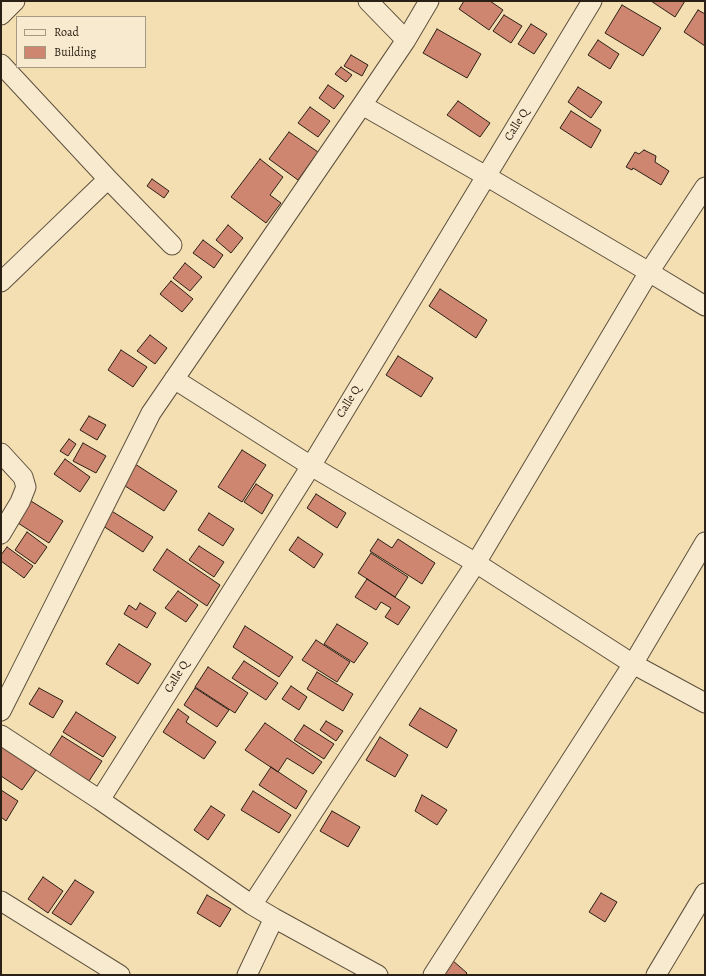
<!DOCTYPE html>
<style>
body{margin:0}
#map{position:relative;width:706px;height:976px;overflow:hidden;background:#f4dfb3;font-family:Alegreya,serif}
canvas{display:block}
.frame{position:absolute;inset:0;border:2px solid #2b2016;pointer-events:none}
.legend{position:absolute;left:16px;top:16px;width:130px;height:52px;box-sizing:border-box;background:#f8eace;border:1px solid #a69984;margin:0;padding:5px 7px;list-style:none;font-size:12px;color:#2b2016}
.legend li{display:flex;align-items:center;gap:8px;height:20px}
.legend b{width:20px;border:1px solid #a69984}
</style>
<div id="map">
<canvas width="706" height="976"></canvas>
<div class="frame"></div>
<ul class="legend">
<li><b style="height:5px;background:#f8eace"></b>Road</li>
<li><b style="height:11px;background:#ce8670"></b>Building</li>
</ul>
</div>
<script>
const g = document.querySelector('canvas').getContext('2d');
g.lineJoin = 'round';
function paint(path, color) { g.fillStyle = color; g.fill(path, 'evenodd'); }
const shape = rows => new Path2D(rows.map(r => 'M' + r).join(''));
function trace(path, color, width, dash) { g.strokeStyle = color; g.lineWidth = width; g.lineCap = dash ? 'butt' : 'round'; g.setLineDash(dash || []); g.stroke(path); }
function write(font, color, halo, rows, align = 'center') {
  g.font = font + ' Alegreya,serif'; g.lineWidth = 3; g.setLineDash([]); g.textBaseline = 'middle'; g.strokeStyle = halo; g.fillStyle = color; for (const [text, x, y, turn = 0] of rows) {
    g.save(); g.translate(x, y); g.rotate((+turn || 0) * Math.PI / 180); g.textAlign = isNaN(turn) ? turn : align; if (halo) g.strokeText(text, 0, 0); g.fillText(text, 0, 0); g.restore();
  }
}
const building = shape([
 [464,1,490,1,503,10,489,30,459,9,464,1],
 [651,1,685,1,675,17,651,1],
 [622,5,661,28,643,56,605,33,622,5],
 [698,10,705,14,705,46,684,32,698,10],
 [504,15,522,26,511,43,493,31,504,15],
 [531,24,547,34,534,54,518,44,531,24],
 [437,29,481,54,467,78,423,53,437,29],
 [598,40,619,54,610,69,588,55,598,40],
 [351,55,368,65,362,76,344,66,351,55],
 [341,67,352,75,346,82,335,74,341,67],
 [328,85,344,96,334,109,319,98,328,85],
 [578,87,602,102,591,118,568,102,578,87],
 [458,101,490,123,480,137,447,115,458,101],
 [310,107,330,121,318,137,298,123,310,107],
 [571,111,601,130,591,148,560,128,571,111],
 [289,132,318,152,298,180,269,159,289,132],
 [644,150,656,156,655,162,669,171,661,185,633,168,632,170,626,167,635,152,639,154,644,150],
 [260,159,283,177,270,195,281,203,266,223,231,197,260,159],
 [152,179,169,191,164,198,147,186,152,179],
 [228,225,243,238,231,253,216,240,228,225],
 [203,240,223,255,214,268,193,253,203,240],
 [185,263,202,277,190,291,173,278,185,263],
 [171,281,193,299,182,312,160,294,171,281],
 [440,289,487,320,476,338,429,306,440,289],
 [150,335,167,348,155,364,137,351,150,335],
 [121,350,147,367,133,387,108,370,121,350],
 [398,356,433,378,421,397,386,375,398,356],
 [89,416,106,425,97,440,80,430,89,416],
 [69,439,76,444,68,456,60,451,69,439],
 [83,443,106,456,96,473,73,461,83,443],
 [242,450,266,465,242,502,218,487,242,450],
 [65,459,90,477,80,492,54,474,65,459],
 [135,464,177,491,164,511,122,484,135,464],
 [256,484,273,495,262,514,244,502,256,484],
 [316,494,346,513,337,528,307,508,316,494],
 [31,501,63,521,49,543,18,523,31,501],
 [110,510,153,537,143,552,100,524,110,510],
 [209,513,234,529,223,546,198,530,209,513],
 [27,532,47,547,35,564,15,550,27,532],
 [298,537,323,554,314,568,289,550,298,537],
 [378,539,392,548,398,539,435,563,422,584,370,551,378,539],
 [199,546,224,562,214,577,189,560,199,546],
 [7,547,33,566,24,578,1,561,1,555,7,547],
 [167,549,220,585,207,606,153,570,167,549],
 [371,553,408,577,395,597,358,573,371,553],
 [367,579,410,607,398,625,385,617,391,608,381,602,376,610,355,597,367,579],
 [178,591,198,605,186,622,165,608,178,591],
 [140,603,156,613,147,628,124,614,129,605,136,610,140,603],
 [337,624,368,643,354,663,324,644,337,624],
 [245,626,293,657,279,677,233,647,245,626],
 [316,640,350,662,337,682,302,660,316,640],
 [119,644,151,664,138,684,106,664,119,644],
 [244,661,278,683,266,700,232,678,244,661],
 [208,667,248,693,235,713,195,687,208,667],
 [317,672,353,694,343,711,307,689,317,672],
 [291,686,307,697,299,710,282,699,291,686],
 [39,688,63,701,53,718,29,704,39,688],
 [195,688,229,710,217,727,184,705,195,688],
 [420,708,457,730,447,748,409,725,420,708],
 [178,709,189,717,186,722,216,742,204,759,163,732,178,709],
 [76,712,116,737,103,757,63,732,76,712],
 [326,721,343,731,336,741,320,730,326,721],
 [265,723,322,762,313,774,287,758,278,772,245,750,265,723],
 [304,725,334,744,324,759,294,740,304,725],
 [62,736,102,761,89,781,49,756,62,736],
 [380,737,408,755,395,777,366,760,380,737],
 [1,746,36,770,22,790,1,776,1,746],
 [271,767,307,791,296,809,259,785,271,767],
 [1,790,18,801,6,821,1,817,1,790],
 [253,791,291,815,279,833,241,810,253,791],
 [422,795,447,810,437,825,415,811,422,795],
 [211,806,225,815,208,840,194,830,211,806],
 [332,811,360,827,348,847,320,831,332,811],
 [43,877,63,891,48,913,28,899,43,877],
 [75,880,94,892,71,925,52,913,75,880],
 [601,893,617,902,605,922,589,912,601,893],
 [207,895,231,909,220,927,197,913,207,895],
 [452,960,467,973,465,975,441,975,452,960]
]);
paint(building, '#ce8670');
trace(building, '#2b2016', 1);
const minor = shape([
 [368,1,406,40],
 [1,15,15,1],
 [1,64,108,179,172,245],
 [362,105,486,176,649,272,705,306],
 [1,282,108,179],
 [174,379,311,466,476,563,633,664,705,703],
 [1,453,23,477,26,487,20,502,1,534],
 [1,711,151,413,362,105,406,40,429,1],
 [1,735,100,800,252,905,274,918,378,975],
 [100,800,311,466,592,1],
 [1,901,120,975],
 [252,905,476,563,649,272,705,187],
 [247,975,274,918],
 [433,975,633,664,705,542],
 [656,975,705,893]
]);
trace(minor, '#5d503d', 21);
trace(minor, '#f8eace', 19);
write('12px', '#2b2016', '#f8eace', [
 ["Calle Q",517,125,-59],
 ["Calle Q",349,402,-59],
 ["Calle Q",177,677,-58]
]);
</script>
